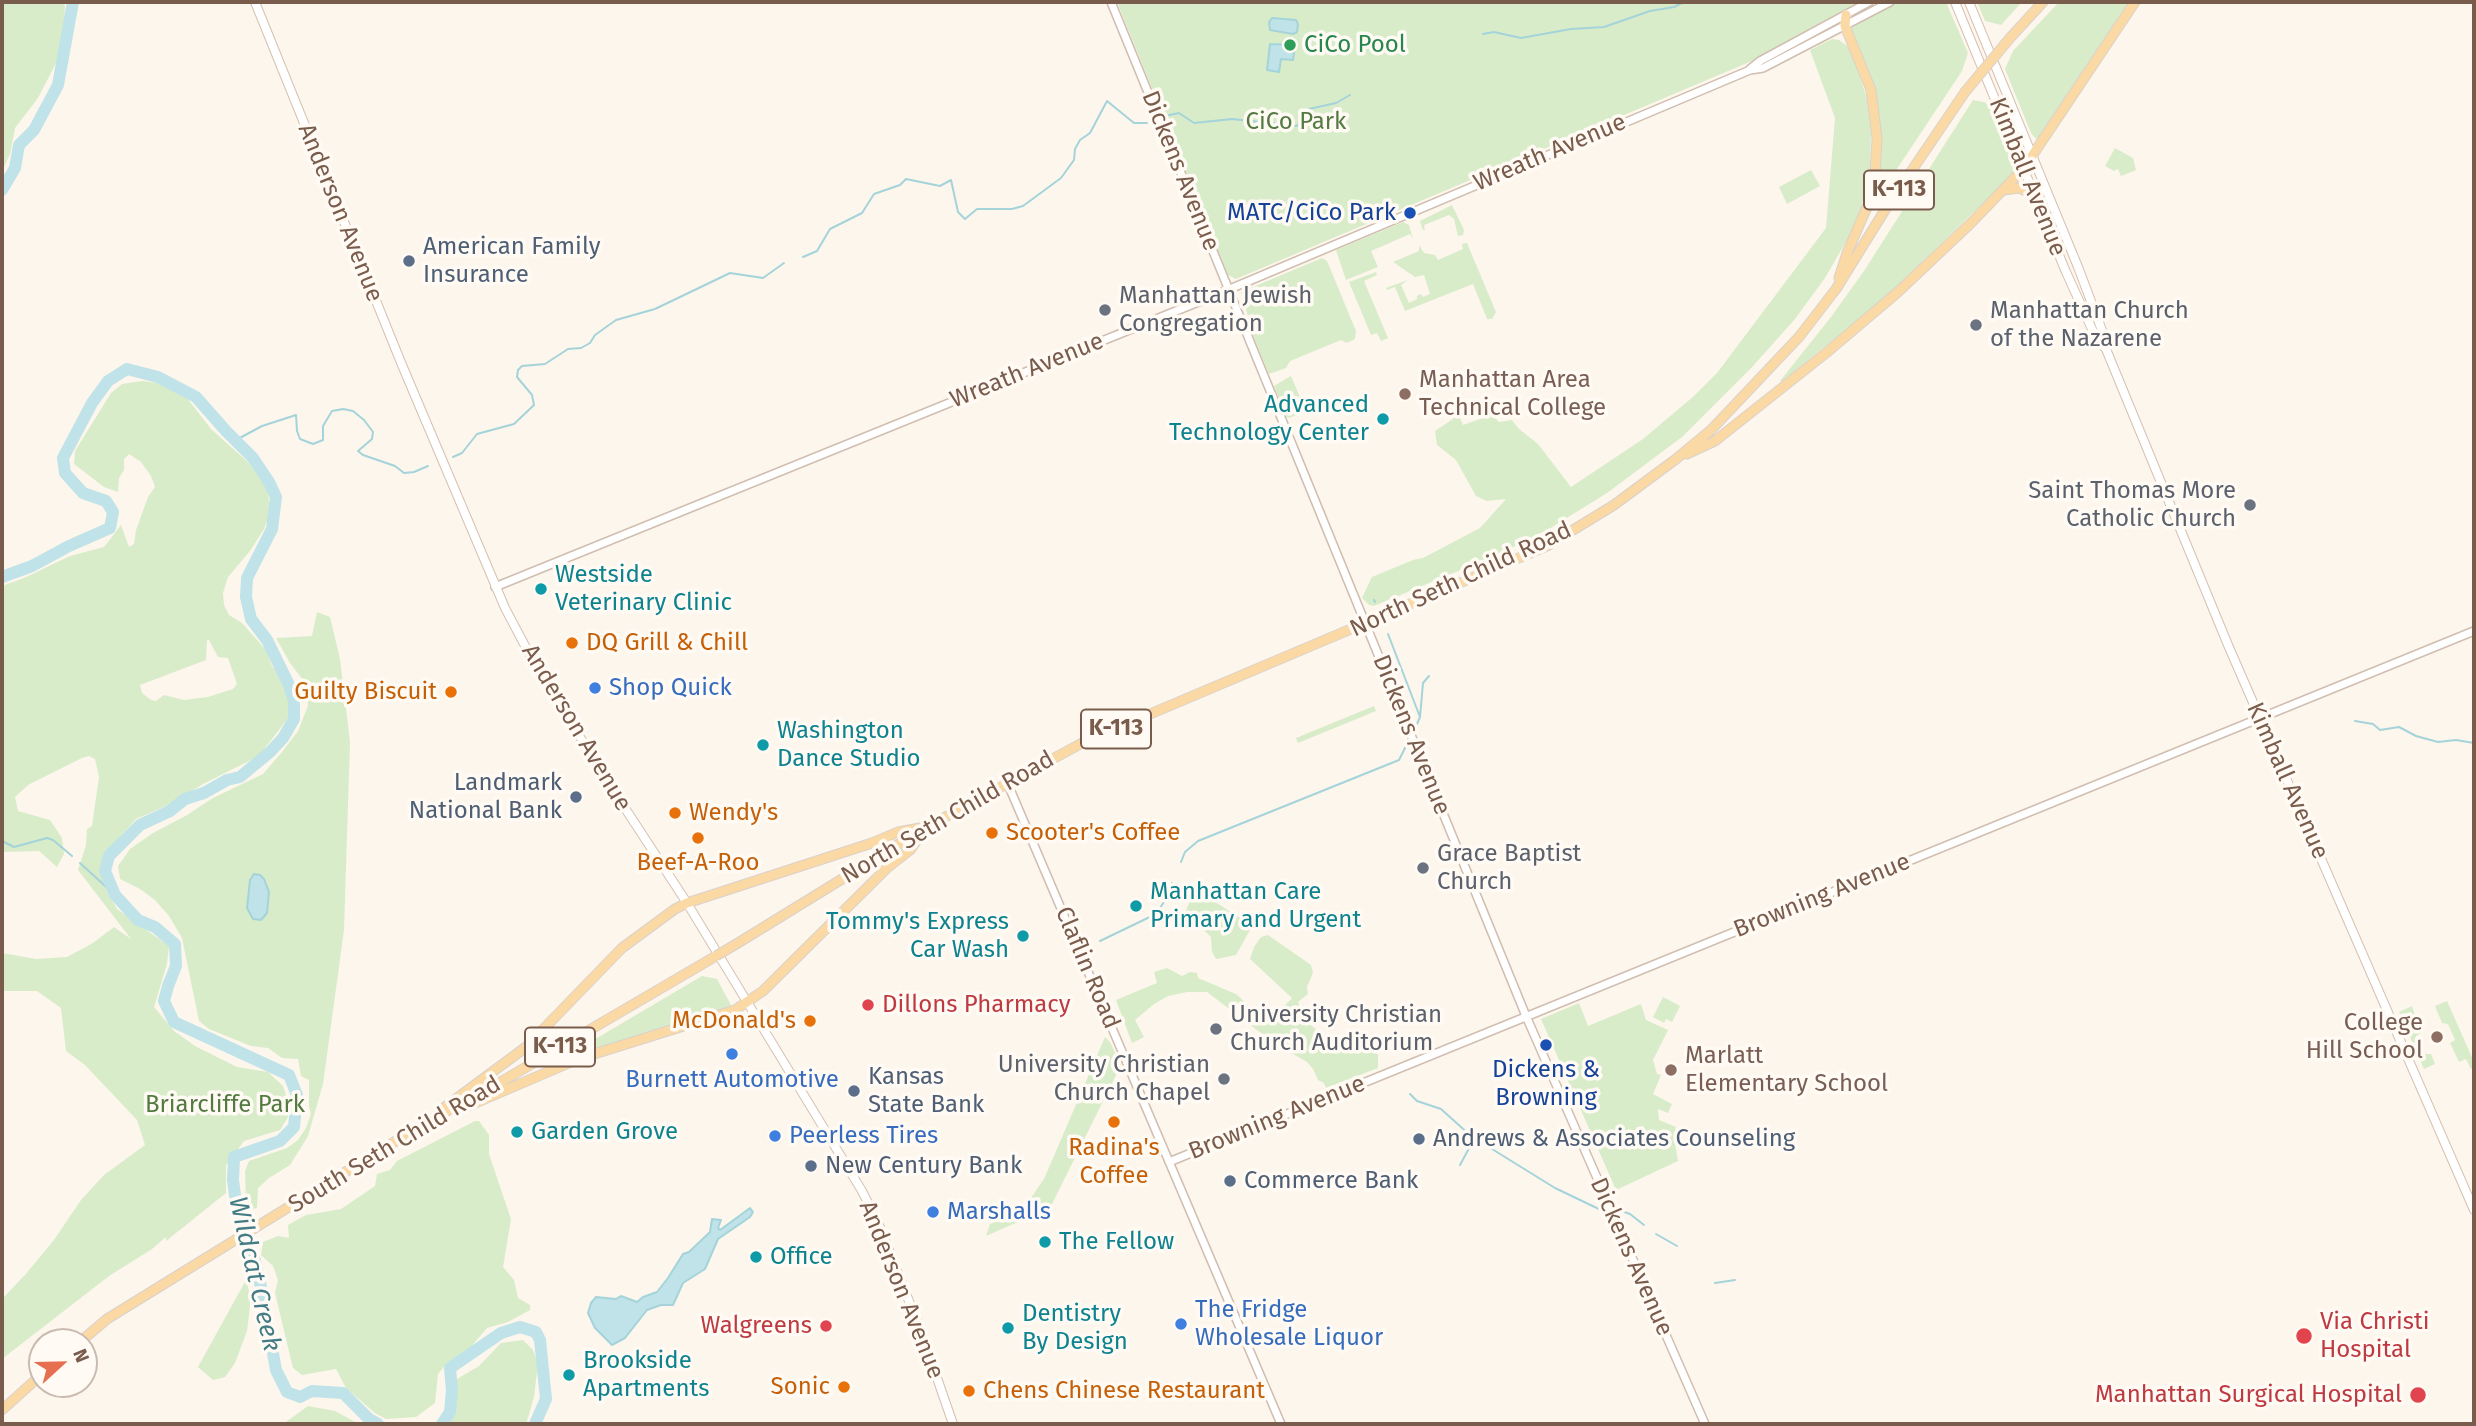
<!DOCTYPE html>
<style>
body{margin:0}
#map{position:relative;width:2476px;height:1426px;overflow:hidden;background:#fdf6ec;font-family:"Fira Sans",sans-serif}
canvas{display:block}
.frame{position:absolute;inset:0;border:4px solid #7a5c4d;pointer-events:none}
.north{position:absolute;left:28px;top:1328px;width:70px;height:70px;box-sizing:border-box;background:#fffaf3;border:2px solid #cabbb1;border-radius:50%;rotate:68deg;font-size:19px;font-weight:700;line-height:28px;text-align:center;color:#7a5c4d}
.north::after{content:'';display:block;margin:auto;width:24px;height:32px;background:#e76f51;clip-path:polygon(50% 0,100% 100%,50% 72%,0 100%)}
</style>
<div id="map">
<canvas width="2476" height="1426"></canvas>
<div class="frame"></div>
<div class="north">N</div>
</div>
<script>
const g = document.querySelector('canvas').getContext('2d');
g.lineJoin = 'round';
function paint(path, color) { g.fillStyle = color; g.fill(path, 'evenodd'); }
const shape = rows => new Path2D(rows.map(r => 'M' + r).join(''));
function trace(path, color, width, dash) { g.strokeStyle = color; g.lineWidth = width; g.lineCap = dash ? 'butt' : 'round'; g.setLineDash(dash || []); g.stroke(path); }
function write(font, color, halo, rows, align = 'center') {
  g.font = font + ' "Fira Sans",sans-serif'; g.lineWidth = 7; g.setLineDash([]); g.textBaseline = 'middle'; g.strokeStyle = halo; g.fillStyle = color; for (const [text, x, y, turn = 0] of rows) {
    g.save(); g.translate(x, y); g.rotate((+turn || 0) * Math.PI / 180); g.textAlign = isNaN(turn) ? turn : align; if (halo) g.strokeText(text, 0, 0); g.fillText(text, 0, 0); g.restore();
  }
}
paint(shape([
 [2,2,64,2,65,7,63,36,56,63,38,98,15,128,10,154,2,171],
 [1117,2,1860,2,1759,58,1236,279,1228,275],
 [1896,2,1946,2,1968,53,1962,71,1873,205,1881,140,1877,103,1869,72,1851,28],
 [1977,2,2022,2,2001,25,1985,21],
 [2059,2,2130,2,2043,134,2036,139,2031,133,2005,69,2013,51],
 [1832,39,1839,40,1850,48,1866,95,1871,132,1870,174,1857,223,1825,278,1795,319,1753,366,1682,437,1607,493,1549,529,1499,554,1374,606,1369,605,1362,598,1372,577,1413,560,1423,558,1480,528,1506,499,1487,501,1476,496,1456,460,1437,445,1435,431,1453,419,1453,415,1458,413,1463,425,1492,415,1499,422,1512,420,1519,429,1538,444,1571,487,1643,439,1694,396,1717,373,1826,228,1835,118,1810,50],
 [1973,100,1988,103,2016,171,1891,292,1783,381,1780,381,1831,317,1864,271],
 [2115,148,2133,158,2136,170,2121,176,2118,169,2114,171,2105,166],
 [1811,170,1820,186,1787,204,1779,187],
 [1452,205,1464,230,1463,235,1458,236,1454,219,1449,215,1424,225,1425,230,1423,230,1420,221],
 [1403,222,1409,225,1413,239,1410,234,1371,251,1378,267,1346,280,1336,250],
 [1467,243,1496,312,1492,319,1487,319,1473,284,1405,311,1395,287,1387,290,1386,288,1408,280,1401,285,1409,303,1417,299,1417,296,1421,294,1423,297,1430,294,1424,275,1415,277,1393,262,1419,251,1419,245,1424,253,1435,255,1438,260,1463,249,1462,244],
 [1322,258,1327,261,1356,331,1355,339,1347,343,1341,340,1290,361,1286,368,1269,374,1254,338,1241,292],
 [1376,272,1377,275,1364,281,1388,338,1381,341,1377,333,1371,335,1349,282],
 [1291,376,1306,411,1289,418,1285,416,1274,386],
 [142,381,160,383,187,398,211,429,249,463,268,489,270,513,264,529,250,551,228,577,223,593,224,605,229,615,242,623,266,650,272,666,289,688,290,701,288,718,259,756,203,784,173,803,136,819,106,853,102,875,107,892,117,909,169,946,167,964,154,1007,174,1031,195,1046,237,1067,268,1072,283,1086,289,1104,288,1117,280,1130,244,1141,226,1165,226,1193,166,1241,166,1237,152,1249,109,1276,2,1359,2,1299,25,1275,54,1240,81,1200,104,1175,145,1145,137,1120,85,1065,66,1051,61,1008,37,991,2,991,2,953,36,959,67,957,93,943,114,927,131,939,78,870,86,845,87,829,92,826,99,777,95,759,89,756,82,758,28,785,15,797,18,811,50,820,62,838,64,854,57,867,39,851,2,852,2,586,24,578,70,556,104,547,121,525,129,547,134,544,136,530,148,497,155,487,151,476,141,462,129,454,124,459,124,470,119,478,118,492,104,487,74,464,75,451,111,393,122,384],
 [207,640,209,640,218,657,228,658,237,684,233,689,208,697,184,700,164,695,156,701,151,700,142,693,140,685,206,660],
 [317,612,330,617,340,659,350,742,344,930,323,1084,308,1136,290,1165,269,1178,258,1188,257,1208,248,1210,246,1205,245,1171,249,1161,287,1148,298,1140,306,1128,311,1114,309,1106,309,1080,301,1076,298,1059,282,1058,268,1048,251,1046,209,1029,199,1021,182,938,169,916,155,900,140,889,120,879,118,866,130,849,153,833,187,815,213,798,263,774,282,752,298,731,308,706,307,685,290,663,276,638,312,636],
 [1374,706,1376,711,1298,743,1296,738],
 [1199,895,1204,895,1247,922,1250,930,1236,955,1216,959,1212,952,1211,937,1185,912,1192,897],
 [1268,935,1311,965,1313,973,1307,987,1308,994,1298,1002,1305,1020,1326,1038,1378,1054,1378,1068,1326,1088,1324,1083,1318,1080,1313,1069,1307,1062,1274,1043,1207,992,1187,992,1168,996,1154,1004,1135,1020,1144,1037,1132,1043,1116,1000,1157,983,1154,972,1167,968,1182,976,1190,972,1197,973,1198,978,1236,994,1268,1023,1292,998,1250,959,1254,947,1261,937],
 [702,976,717,979,732,1007,575,1056,570,1054],
 [1663,997,1680,1006,1672,1022,1666,1019,1664,1023,1653,1017],
 [2447,1001,2474,1062,2474,1067,2471,1069,2466,1059,2459,1062,2450,1043,2455,1040,2448,1024,2442,1023,2435,1006],
 [1579,1003,1588,1026,1641,1004,1646,1020,1668,1030,1653,1060,1657,1074,1661,1075,1653,1094,1672,1104,1668,1113,1658,1109,1659,1120,1676,1127,1674,1137,1678,1161,1616,1190,1541,1019],
 [2412,1006,2421,1033,2416,1036,2424,1054,2431,1054,2435,1064,2424,1069,2399,1012],
 [1105,1037,1110,1042,1121,1065,1050,1208,986,1236,990,1224,1028,1202,1044,1179],
 [475,1121,479,1121,489,1135,489,1154,511,1219,503,1267,514,1280,518,1298,530,1305,530,1310,508,1322,487,1328,470,1348,447,1363,438,1374,435,1403,416,1417,386,1419,375,1413,346,1388,336,1369,302,1375,293,1368,275,1293,278,1280,273,1266,261,1255,263,1242,278,1236,289,1238,288,1225,306,1215,341,1209,375,1186,377,1174,390,1170,397,1161],
 [246,1280,251,1298,247,1331,235,1363,225,1377,213,1380,198,1367],
 [523,1340,533,1350,538,1364,534,1397,526,1424,446,1424,454,1415,457,1379,479,1366,501,1343],
 [308,1406,335,1411,359,1424,283,1424]
]), '#d8ecc9');
const water = shape([
 [1272,18,1296,20,1298,24,1297,32,1293,34,1270,30,1269,22,1272,18],
 [1270,44,1295,45,1293,60,1281,59,1279,72,1267,70,1270,44],
 [254,874,260,875,264,879,269,892,267,913,261,920,253,919,247,908,250,880,254,874],
 [750,1208,753,1212,750,1217,718,1239,705,1269,683,1283,673,1305,661,1305,647,1310,625,1338,612,1345,595,1328,588,1313,591,1303,596,1297,616,1299,621,1296,637,1302,643,1297,657,1292,668,1278,683,1254,689,1252,710,1232,712,1219,721,1220,718,1228,720,1230,750,1208]
]);
paint(water, '#bfe3e8');
trace(water, '#a5d3da', 2);
trace(shape([
 [1483,34,1494,32,1521,38,1571,29,1604,27,1650,11,1674,7,1684,2],
 [1165,116,1179,113,1194,123,1232,119,1297,126,1309,109,1336,103,1350,95],
 [803,257,817,251,830,229,862,213,874,194,900,185,906,179,940,186,951,180,958,212,965,219,977,209,1012,209,1023,206,1061,178,1074,160,1075,149,1080,140,1090,133,1107,101,1134,123,1147,123],
 [236,440,262,426,296,415,297,431,300,439,313,444,323,440,323,426,332,411,343,409,353,411,364,420,373,432,372,439,358,451,363,455,395,466,404,473,414,472,428,466],
 [453,457,462,453,477,434,514,424,534,405,532,395,517,377,518,370,522,366,545,364,568,349,581,348,590,343,595,335,616,320,655,309,730,273,763,278,784,263],
 [1374,600,1375,602],
 [1388,634,1420,717],
 [2355,721,2373,724,2380,730,2399,727,2416,736,2438,742,2456,740,2474,743],
 [1417,724,1420,717,1423,683,1429,676],
 [2,841,14,847,47,838,53,840,72,856],
 [1181,862,1185,852,1198,841,1399,760,1406,746],
 [80,863,115,895],
 [1100,941,1156,914,1166,899,1172,883],
 [1410,1094,1417,1101,1441,1109,1471,1136,1555,1188,1603,1211],
 [1460,1165,1474,1139],
 [1616,1209,1630,1214,1644,1225],
 [1656,1234,1677,1246],
 [1715,1283,1735,1280]
]), '#a5d3da', 2);
trace(shape([
 [2,190,15,168,19,145,34,130,58,85,73,2],
 [2,577,32,566,69,546,110,528,113,512,106,501,83,493,65,473,63,458,92,403,108,381,127,369,158,377,196,397,226,431,253,458,269,482,276,497,272,529,247,578,246,597,251,619,267,640,289,685,294,701,294,719,283,738,270,752,240,777,227,780,204,793,185,799,170,811,140,825,109,856,105,871,115,895,138,920,155,927,175,944,176,966,168,986,164,1001,174,1022,289,1075,297,1095,294,1127,280,1141,234,1157,233,1180,238,1218,255,1261,261,1287,276,1370,287,1392,300,1397,312,1391,343,1393,369,1419,378,1424],
 [442,1424,450,1412,452,1390,450,1368,501,1333,520,1327,536,1332,540,1340,546,1399,535,1424]
]), '#bfe3e8', 12);
const tertiary = shape([
 [1111,2,1526,1016,1705,1424],
 [1750,69,1760,61,1869,2],
 [495,587,1218,294,1750,70,1763,68,1890,2],
 [1007,782,1281,1424],
 [1169,1162,2474,631]
]);
const secondary = shape([
 [255,2,402,365,505,608,532,659,602,773,687,903,862,1191,879,1225,920,1329,953,1424],
 [1955,2,2066,272,2097,340,2106,349],
 [1969,2,2078,267,2103,333,2106,349,2228,645,2474,1210]
]);
const primary = shape([
 [2010,38,2043,2],
 [2004,190,2019,188,2035,195],
 [1839,278,1847,253,1868,205,1875,175,1877,138,1871,90,1845,26,1846,15],
 [1687,454,1715,441,1826,353,1898,292,1971,223,2024,168,2135,2],
 [738,943,925,828,1084,742,1547,546,1614,505,1676,459,1711,430,1799,337,1836,289,1885,210,1965,92],
 [445,1107,526,1047,622,948,675,909,687,903,872,843,898,832,920,828],
 [459,1110,578,1059,735,1010,763,991,887,868,910,850,924,830],
 [80,1342,107,1319,425,1123,499,1083,716,956],
 [2,1410,42,1374]
]);
trace(tertiary, '#d1beb0', 10);
trace(secondary, '#d6c0b0', 10);
trace(primary, '#dad1cd', 11);
trace(tertiary, '#fff', 7);
trace(secondary, '#fff', 8);
trace(primary, '#fbd9a5', 9);
const primaryBridge = shape([
 [1965,92,2010,38],
 [716,956,738,943]
]);
trace(primaryBridge, '#dad1cd', 11, []);
trace(primaryBridge, '#fbd9a5', 9);
for (const [x, y, r, color] of [
 [1290,45,7,"#2e9e5b"],
 [1410,213,7,"#1a4fb4"],
 [409,261,7,"#5c6f8a"],
 [1105,310,7,"#6b7280"],
 [1976,325,7,"#6b7280"],
 [1405,394,7,"#8d6e63"],
 [1383,419,7,"#0f9aa8"],
 [2250,505,7,"#6b7280"],
 [541,589,7,"#0f9aa8"],
 [572,643,7,"#e8710a"],
 [595,688,7,"#3f7fe0"],
 [451,692,7,"#e8710a"],
 [763,745,7,"#0f9aa8"],
 [576,797,7,"#5c6f8a"],
 [675,813,7,"#e8710a"],
 [992,833,7,"#e8710a"],
 [698,838,7,"#e8710a"],
 [1423,868,7,"#6b7280"],
 [1136,906,7,"#0f9aa8"],
 [1023,936,7,"#0f9aa8"],
 [868,1005,7,"#e0444e"],
 [810,1021,7,"#e8710a"],
 [1216,1029,7,"#6b7280"],
 [2437,1037,7,"#8d6e63"],
 [1546,1045,7,"#1a4fb4"],
 [732,1054,7,"#3f7fe0"],
 [1671,1070,7,"#8d6e63"],
 [1224,1079,7,"#6b7280"],
 [854,1091,7,"#5c6f8a"],
 [1114,1122,7,"#e8710a"],
 [517,1132,7,"#0f9aa8"],
 [775,1136,7,"#3f7fe0"],
 [1419,1139,7,"#5c6f8a"],
 [811,1166,7,"#5c6f8a"],
 [1230,1181,7,"#5c6f8a"],
 [933,1212,7,"#3f7fe0"],
 [1045,1242,7,"#0f9aa8"],
 [756,1257,7,"#0f9aa8"],
 [1181,1324,7,"#3f7fe0"],
 [826,1326,7,"#e0444e"],
 [1008,1328,7,"#0f9aa8"],
 [2304,1336,9,"#e0444e"],
 [569,1375,7,"#0f9aa8"],
 [844,1387,7,"#e8710a"],
 [969,1391,7,"#e8710a"],
 [2418,1395,9,"#e0444e"]
]) { const dot = new Path2D(); dot.arc(x, y, r, 0, 2 * Math.PI); g.fillStyle = color; g.fill(dot); trace(dot, '#fffaf3', 2.5); }
for (const [x, y, w] of [
 [1899,190,70],
 [1116,729,70],
 [560,1047,70]
]) { const box = new Path2D(); box.roundRect(x - w / 2, y - 19.5, w, 39, 5); g.fillStyle = '#fffaf3'; g.fill(box); trace(box, '#7a5c4d', 2); }
write('bold 23px', '#7a5c4d', null, [
 ["K-113",1899,190],
 ["K-113",1116,729],
 ["K-113",560,1047]
]);
write('24px', '#27864d', '#fffaf3', [
 ["CiCo Pool",1304,45]
], 'left');
write('24px', '#537a41', '#fffaf3', [
 ["CiCo Park",1296,122],
 ["Briarcliffe Park",225,1105]
]);
write('24px', '#7a5c4d', '#fffaf3', [
 ["Wreath Avenue",1550,153,-23],
 ["Dickens Avenue",1180,171,68],
 ["Kimball Avenue",2027,177,68],
 ["Anderson Avenue",340,213,68],
 ["Wreath Avenue",1027,371,-22],
 ["North Seth Child Road",1461,580,-25],
 ["Anderson Avenue",576,728,59],
 ["Dickens Avenue",1411,735,68],
 ["Kimball Avenue",2287,781,66],
 ["North Seth Child Road",948,818,-30],
 ["Browning Avenue",1822,896,-22],
 ["Claflin Road",1087,968,67],
 ["Browning Avenue",1277,1118,-22],
 ["South Seth Child Road",395,1145,-31],
 ["Dickens Avenue",1631,1257,66],
 ["Anderson Avenue",901,1290,68]
]);
write('24px', '#164399', '#fffaf3', [
 ["MATC/CiCo Park",1396,213],
 ["Dickens &",1546,1070,"center"],
 ["Browning",1546,1098,"center"]
], 'right');
write('24px', '#4e5e75', '#fffaf3', [
 ["American Family",423,247],
 ["Insurance",423,275],
 ["Landmark",562,783,"right"],
 ["National Bank",562,811,"right"],
 ["Kansas",868,1077],
 ["State Bank",868,1105],
 ["Andrews & Associates Counseling",1433,1139],
 ["New Century Bank",825,1166],
 ["Commerce Bank",1244,1181]
], 'left');
write('24px', '#5b616d', '#fffaf3', [
 ["Manhattan Jewish",1119,296],
 ["Congregation",1119,324],
 ["Manhattan Church",1990,311],
 ["of the Nazarene",1990,339],
 ["Saint Thomas More",2236,491,"right"],
 ["Catholic Church",2236,519,"right"],
 ["Grace Baptist",1437,854],
 ["Church",1437,882],
 ["University Christian",1230,1015],
 ["Church Auditorium",1230,1043],
 ["University Christian",1210,1065,"right"],
 ["Church Chapel",1210,1093,"right"]
], 'left');
write('24px', '#785e54', '#fffaf3', [
 ["Manhattan Area",1419,380],
 ["Technical College",1419,408],
 ["College",2423,1023,"right"],
 ["Hill School",2423,1051,"right"],
 ["Marlatt",1685,1056],
 ["Elementary School",1685,1084]
], 'left');
write('24px', '#0d838f', '#fffaf3', [
 ["Advanced",1369,405,"right"],
 ["Technology Center",1369,433,"right"],
 ["Westside",555,575],
 ["Veterinary Clinic",555,603],
 ["Washington",777,731],
 ["Dance Studio",777,759],
 ["Manhattan Care",1150,892],
 ["Primary and Urgent",1150,920],
 ["Tommy's Express",1009,922,"right"],
 ["Car Wash",1009,950,"right"],
 ["Garden Grove",531,1132],
 ["The Fellow",1059,1242],
 ["Office",770,1257],
 ["Dentistry",1022,1314],
 ["By Design",1022,1342],
 ["Brookside",583,1361],
 ["Apartments",583,1389]
], 'left');
write('24px', '#c56008', '#fffaf3', [
 ["DQ Grill & Chill",586,643],
 ["Guilty Biscuit",437,692,"right"],
 ["Wendy's",689,813],
 ["Scooter's Coffee",1006,833],
 ["Beef-A-Roo",698,863,"center"],
 ["McDonald's",796,1021,"right"],
 ["Radina's",1114,1148,"center"],
 ["Coffee",1114,1176,"center"],
 ["Sonic",830,1387,"right"],
 ["Chens Chinese Restaurant",983,1391]
], 'left');
write('24px', '#366cbe', '#fffaf3', [
 ["Shop Quick",609,688],
 ["Burnett Automotive",732,1080,"center"],
 ["Peerless Tires",789,1136],
 ["Marshalls",947,1212],
 ["The Fridge",1195,1310],
 ["Wholesale Liquor",1195,1338]
], 'left');
write('24px', '#be3a42', '#fffaf3', [
 ["Dillons Pharmacy",882,1005],
 ["Via Christi",2320,1322],
 ["Hospital",2320,1350],
 ["Walgreens",812,1326,"right"],
 ["Manhattan Surgical Hospital",2402,1395,"right"]
], 'left');
write('italic 26px', '#437c86', '#fffaf3', [
 ["Wildcat Creek",254,1274,77]
]);
</script>
